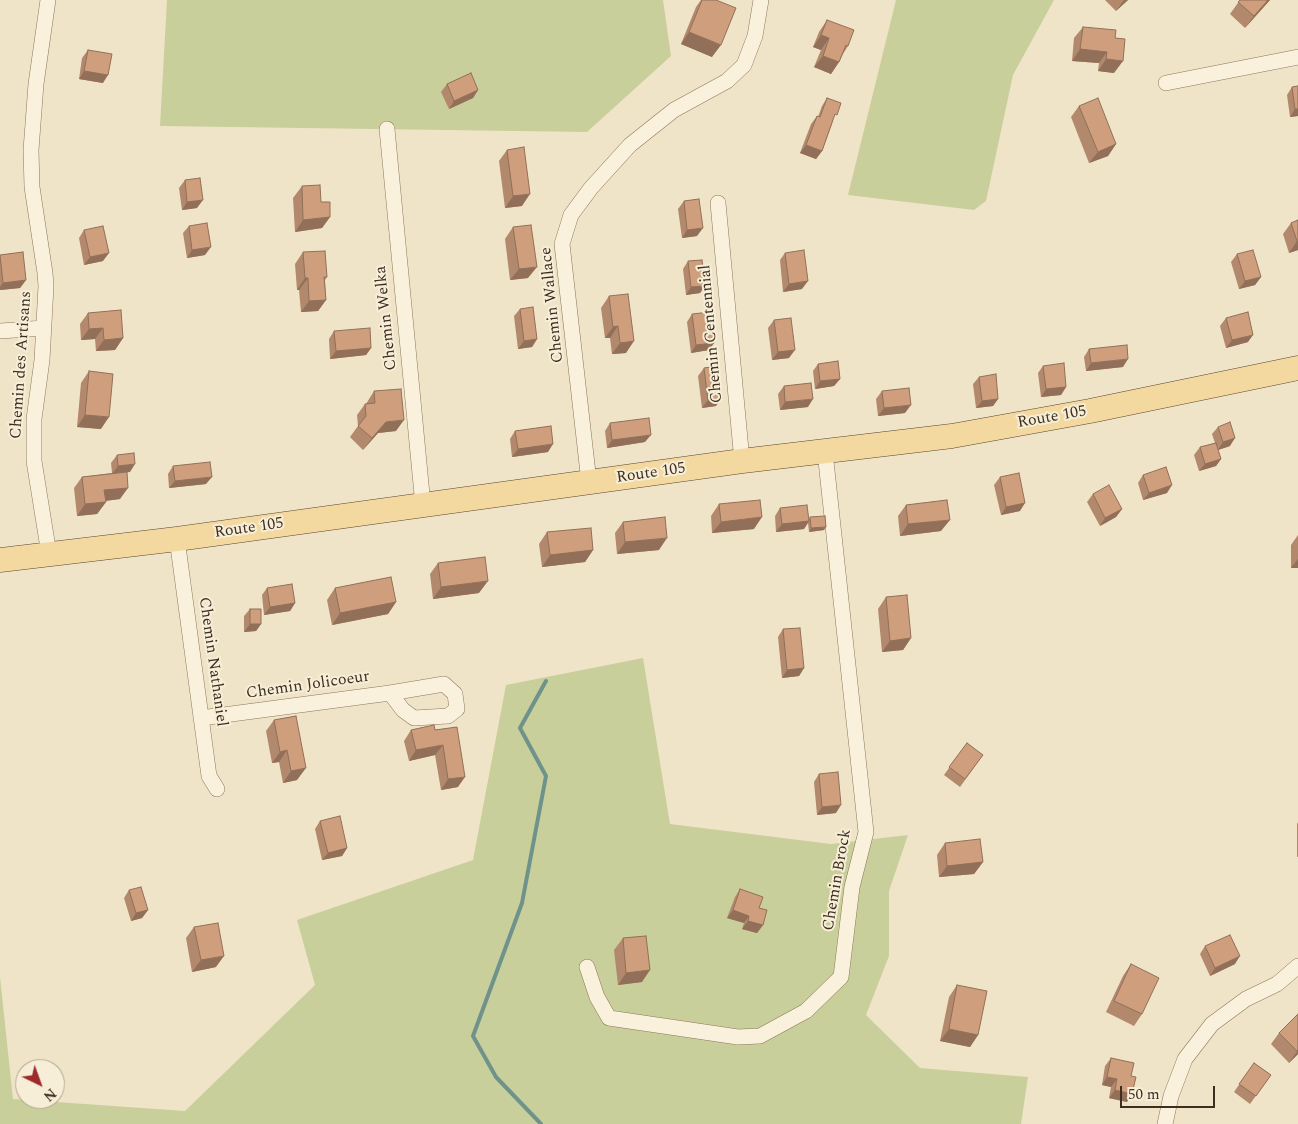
<!DOCTYPE html>
<style>
body{margin:0}
#map{position:relative;width:1298px;height:1124px;overflow:hidden;background:#f0e4c8;font-family:Spectral,serif}
canvas{display:block}
.north{position:absolute;left:15px;top:1059px;width:50px;height:50px;box-sizing:border-box;background:#f7eed8;border:1px solid #ada18e;border-radius:50%;rotate:138deg;font-size:14px;font-weight:700;line-height:20px;text-align:center;color:#3d2e20}
.north::after{content:'';display:block;margin:auto;width:18px;height:22px;background:#9e2a2b;clip-path:polygon(50% 0,100% 100%,50% 72%,0 100%)}
.scale{position:absolute;left:1120px;top:1086px;width:95px;height:22px;box-sizing:border-box;border:2px solid #3d2e20;border-top:0;padding-left:6px;font-size:15px;line-height:18px;white-space:nowrap;color:#3d2e20;-webkit-text-stroke:4px #f7eed8;paint-order:stroke}
</style>
<div id="map">
<canvas width="1298" height="1124"></canvas>
<div class="north">N</div>
<div class="scale">50 m</div>
</div>
<script>
const g = document.querySelector('canvas').getContext('2d');
g.lineJoin = 'round';
function paint(path, color) { g.fillStyle = color; g.fill(path, 'evenodd'); }
const shape = rows => new Path2D(rows.map(r => 'M' + r).join(''));
function trace(path, color, width, dash) { g.strokeStyle = color; g.lineWidth = width; g.lineCap = dash ? 'butt' : 'round'; g.setLineDash(dash || []); g.stroke(path); }
function write(font, color, halo, rows, align = 'center') {
  g.font = font + ' Spectral,serif'; g.lineWidth = 4; g.setLineDash([]); g.textBaseline = 'middle'; g.strokeStyle = halo; g.fillStyle = color; for (const [text, x, y, turn = 0] of rows) {
    g.save(); g.translate(x, y); g.rotate((+turn || 0) * Math.PI / 180); g.textAlign = isNaN(turn) ? turn : align; if (halo) g.strokeText(text, 0, 0); g.fillText(text, 0, 0); g.restore();
  }
}
paint(shape([
 [167,0,663,0,671,56,587,132,160,126],
 [896,0,1054,0,1013,75,986,201,974,210,848,195],
 [643,658,670,824,831,844,908,835,889,891,889,956,866,1015,920,1068,1028,1077,1021,1124,0,1124,0,977,13,1099,185,1111,315,985,297,920,473,860,506,685]
]), '#c9cf9b');
trace(shape([
 [541,1124,496,1077,473,1036,522,903,546,776,520,728,546,681]
]), '#6f938a', 4);
const minor = shape([
 [48,0,36,84,31,150,32,187,45,273,46,286,42,360,34,419,34,461,49,554],
 [1166,83,1298,57],
 [387,129,423,505],
 [718,203,742,461],
 [0,331,44,328],
 [589,482,562,244,571,215,591,188,630,145,674,110,727,81,744,65,755,36,761,0],
 [177,539,209,776,217,789],
 [201,718,390,693,444,684,455,694,457,709,448,716,414,718,403,710,390,693],
 [587,967,597,997,609,1018,738,1037,760,1036,806,1011,841,977,852,887,866,832,825,452],
 [1165,1124,1171,1096,1185,1059,1212,1024,1246,999,1277,984,1298,966]
]);
const primary = shape([
 [0,560,177,539,742,461,952,436,1090,411,1298,368]
]);
trace(minor, '#8d765c', 16);
trace(primary, '#5b4430', 25);
trace(minor, '#faf1dc', 15);
trace(primary, '#f3d9a0', 24);
paint(shape([
 [701,0,716,0,712,57,681,44,696,7],
 [1105,0,1128,0,1116,11],
 [1240,0,1270,0,1245,28,1230,14],
 [827,20,848,46,843,54,839,62,831,74,814,67,821,50,813,47,819,32],
 [1083,27,1115,38,1114,73,1098,71,1099,63,1072,61,1074,38],
 [88,50,103,83,79,79,82,58],
 [447,84,478,90,473,98,449,109,441,92],
 [1292,87,1298,116,1290,117,1287,95],
 [827,98,833,121,822,151,816,159,800,153,811,124,817,116,818,117,822,106],
 [1079,106,1116,144,1108,156,1089,163,1071,117],
 [507,150,522,206,505,208,499,161],
 [185,180,197,208,182,210,179,188],
 [302,186,321,202,330,217,322,228,295,232,293,198],
 [684,201,697,236,682,238,678,209],
 [1298,220,1298,250,1289,253,1283,234,1291,223],
 [189,226,205,255,187,258,183,233],
 [513,227,528,278,510,280,505,239],
 [84,230,103,261,84,265,79,238],
 [303,252,327,277,325,280,326,300,318,311,301,312,299,290,297,290,295,264],
 [785,253,802,289,783,292,780,260],
 [1237,254,1261,277,1255,285,1239,289,1231,262],
 [0,255,26,280,20,288,0,290],
 [688,261,705,286,700,293,686,295,683,269],
 [609,296,626,353,612,354,610,338,605,338,601,308],
 [520,309,537,339,532,347,518,349,514,316],
 [88,313,123,338,115,350,96,351,95,339,81,340,80,324],
 [692,314,714,343,709,350,691,353,687,322],
 [1226,318,1248,342,1226,348,1220,326],
 [774,320,789,358,772,360,768,328],
 [334,331,371,348,366,355,330,359,329,339],
 [1089,349,1123,367,1086,371,1084,357],
 [818,364,840,379,834,386,815,389,813,371],
 [1043,366,1066,387,1061,395,1041,397,1038,373],
 [704,368,716,406,702,408,698,376],
 [89,371,101,429,77,427,81,383],
 [979,377,998,399,993,406,976,408,973,384],
 [784,386,808,407,780,410,778,394],
 [374,391,396,431,378,433,363,450,350,437,358,426,357,415,365,404,366,404],
 [882,391,905,413,878,416,876,399],
 [610,423,645,442,607,448,605,431],
 [1218,427,1230,446,1218,450,1221,459,1216,466,1199,471,1194,455,1200,447,1215,443,1212,434],
 [515,431,548,452,512,457,510,439],
 [117,455,130,472,127,472,120,499,105,501,106,502,97,514,77,516,74,488,82,477,112,473,111,463],
 [173,466,206,484,169,488,168,474],
 [1143,475,1167,493,1143,500,1138,483],
 [1000,477,1020,511,1001,515,994,485],
 [1093,494,1122,509,1116,517,1100,526,1087,502],
 [719,504,754,529,712,533,711,516],
 [906,505,941,531,900,536,898,516],
 [780,508,809,519,810,517,824,530,809,532,808,523,804,529,776,532,775,516],
 [623,522,659,550,617,554,615,533],
 [547,532,593,550,585,562,542,567,539,544],
 [1298,535,1298,568,1291,568,1291,545],
 [438,563,479,593,433,599,430,574],
 [267,588,295,603,290,611,264,615,262,595],
 [335,588,396,602,388,614,332,625,327,600],
 [886,597,911,638,903,650,882,652,878,609],
 [250,609,261,624,256,631,244,632,244,616],
 [783,629,804,668,799,676,782,678,778,637],
 [296,716,297,780,283,783,279,762,272,763,266,731,274,720],
 [457,727,458,787,441,790,435,755,409,761,404,741,411,730,435,730],
 [967,743,983,755,960,787,944,775],
 [819,774,836,813,817,815,814,782],
 [320,821,347,848,342,856,322,860,315,829],
 [1298,822,1298,857,1297,857,1297,824],
 [945,843,983,862,974,874,939,877,937,855],
 [740,889,763,925,757,933,742,929,744,923,727,918,735,897],
 [129,890,148,910,142,918,131,921,124,898],
 [194,927,216,967,192,972,186,938],
 [623,938,642,982,618,985,614,950],
 [1205,946,1235,964,1210,976,1200,954],
 [1131,964,1142,1014,1134,1026,1106,1012,1123,976],
 [957,985,978,1035,970,1047,940,1041,949,997],
 [1298,1014,1298,1054,1289,1063,1271,1044,1279,1033],
 [1111,1058,1131,1076,1127,1102,1109,1098,1111,1087,1102,1085,1105,1066],
 [1254,1063,1271,1075,1250,1104,1234,1092]
]), '#b2896c');
paint(shape([
 [1124,0,1128,0,1116,11],
 [1268,0,1270,0,1245,28,1254,16],
 [689,32,721,45,712,57,681,44],
 [821,35,829,38,821,50,813,47],
 [1080,49,1107,52,1099,63,1072,61],
 [823,56,839,62,831,74,814,67],
 [1106,59,1123,61,1114,73,1098,71],
 [84,71,108,75,103,83,79,79],
 [478,90,473,98,449,109,454,101],
 [1295,109,1298,109,1298,116,1290,117],
 [1116,144,1108,156,1089,163,1098,152],
 [806,145,822,151,816,159,800,153],
 [530,194,522,206,505,208,513,196],
 [203,200,197,208,182,210,187,202],
 [330,217,322,228,295,232,303,220],
 [703,228,697,236,682,238,687,230],
 [1297,241,1298,241,1298,250,1289,253],
 [211,247,205,255,187,258,192,250],
 [109,253,103,261,84,265,90,257],
 [537,267,528,278,510,280,519,269],
 [1261,277,1255,285,1239,289,1245,281],
 [305,278,308,278,299,290,297,290],
 [26,280,20,288,0,290,0,287,3,283],
 [808,281,802,289,783,292,789,284],
 [705,286,700,293,686,295,691,287],
 [326,300,318,311,301,312,309,301],
 [618,326,610,338,605,338,613,327],
 [103,328,95,339,81,340,89,329],
 [1253,335,1248,342,1226,348,1232,340],
 [123,338,115,350,96,351,104,340],
 [537,339,532,347,518,349,524,341],
 [634,341,626,353,612,354,620,343],
 [714,343,709,350,691,353,696,345],
 [371,348,366,355,330,359,336,351],
 [795,350,789,358,772,360,778,352],
 [1128,359,1123,367,1086,371,1091,363],
 [840,379,834,386,815,389,820,381],
 [1066,387,1061,395,1041,397,1046,389],
 [722,398,716,406,702,408,708,400],
 [813,399,808,407,780,410,785,402],
 [998,399,993,406,976,408,982,401],
 [911,405,905,413,878,416,884,408],
 [85,415,109,417,101,429,77,427],
 [404,420,396,431,378,433,363,450,372,438,386,422],
 [651,435,645,442,607,448,612,440],
 [1235,438,1230,446,1218,450,1223,442],
 [553,444,548,452,512,457,518,449],
 [1221,459,1216,466,1199,471,1205,464],
 [135,464,130,472,112,474,118,466],
 [212,477,206,484,169,488,175,481],
 [1172,485,1167,493,1143,500,1149,493],
 [128,488,120,499,96,502,104,490],
 [106,502,97,514,77,516,85,504],
 [1025,503,1020,511,1001,515,1006,507],
 [1122,509,1116,517,1100,526,1105,518],
 [762,517,754,529,712,533,721,522],
 [950,520,941,531,900,536,908,524],
 [809,521,804,529,776,532,782,524],
 [826,527,824,530,809,532,811,528],
 [667,538,659,550,617,554,625,542],
 [593,550,585,562,542,567,550,555],
 [1298,559,1298,568,1291,568],
 [488,581,479,593,433,599,441,587],
 [396,602,388,614,332,625,340,613],
 [295,603,290,611,264,615,270,607],
 [250,624,261,624,256,631,244,632],
 [911,638,903,650,882,652,890,641],
 [804,668,799,676,782,678,787,670],
 [443,745,435,755,409,761,416,750],
 [287,750,279,762,272,763,280,752],
 [306,768,297,780,283,783,291,771],
 [465,777,458,787,441,790,448,779],
 [841,805,836,813,817,815,822,807],
 [347,848,342,856,322,860,328,853],
 [983,862,974,874,939,877,947,866],
 [148,910,142,918,131,921,136,913],
 [733,910,749,916,744,923,727,918],
 [748,921,763,925,757,933,742,929],
 [224,956,216,967,192,972,201,960],
 [1240,956,1235,964,1210,976,1215,968],
 [650,970,642,982,618,985,626,973],
 [949,1029,978,1035,970,1047,940,1041],
 [1298,1050,1298,1054,1289,1063],
 [1107,1077,1117,1079,1111,1087,1102,1085],
 [1115,1090,1132,1094,1127,1102,1109,1098]
]), '#916f58');
const building = shape([
 [702,0,716,0,736,8,721,45,689,32,702,0],
 [1240,0,1268,0,1254,16,1238,2,1240,0],
 [827,20,854,30,848,46,846,45,839,62,823,56,829,38,821,35,827,20],
 [1083,27,1116,30,1115,38,1125,39,1123,61,1106,59,1107,52,1080,49,1083,27],
 [88,50,112,54,108,75,84,71,88,50],
 [471,73,478,90,454,101,447,84,471,73],
 [1298,86,1298,109,1295,109,1292,87,1298,86],
 [827,98,841,103,837,115,835,114,822,151,806,145,817,116,820,117,827,98],
 [1098,98,1116,144,1098,152,1079,106,1098,98],
 [524,147,530,194,513,196,507,150,524,147],
 [200,178,203,200,187,202,185,180,200,178],
 [320,185,321,202,330,202,330,217,303,220,302,186,320,185],
 [699,199,703,228,687,230,684,201,699,199],
 [1298,220,1298,241,1297,241,1291,223,1298,220],
 [207,223,211,247,192,250,189,226,207,223],
 [531,225,537,267,519,269,513,227,531,225],
 [103,226,109,253,90,257,84,230,103,226],
 [804,250,808,281,789,284,785,253,804,250],
 [1253,250,1261,277,1245,281,1237,254,1253,250],
 [325,251,327,277,324,277,326,300,309,301,308,278,305,278,303,252,325,251],
 [23,252,26,280,3,283,0,255,23,252],
 [702,260,705,286,691,287,688,261,702,260],
 [628,294,634,341,620,343,618,326,613,327,609,296,628,294],
 [533,307,537,339,524,341,520,309,533,307],
 [121,310,123,338,104,340,103,328,89,329,88,313,121,310],
 [710,312,714,343,696,345,692,314,710,312],
 [1248,312,1253,335,1232,340,1226,318,1248,312],
 [791,318,795,350,778,352,774,320,791,318],
 [370,328,371,348,336,351,334,331,370,328],
 [1127,345,1128,359,1091,363,1089,349,1127,345],
 [838,361,840,379,820,381,818,364,838,361],
 [1064,363,1066,387,1046,389,1043,366,1064,363],
 [717,366,722,398,708,400,704,368,717,366],
 [89,371,113,374,109,417,85,415,89,371],
 [996,374,998,399,982,401,979,377,996,374],
 [811,383,813,399,785,402,784,386,811,383],
 [909,388,911,405,884,408,882,391,909,388],
 [401,389,404,420,386,422,372,438,358,426,366,416,365,404,375,403,374,391,401,389],
 [649,418,651,435,612,440,610,423,649,418],
 [1230,422,1235,438,1223,442,1218,427,1230,422],
 [551,426,553,444,518,449,515,431,551,426],
 [1216,443,1221,459,1205,464,1200,447,1216,443],
 [134,453,135,464,118,466,117,455,134,453],
 [210,462,212,477,175,481,173,466,210,462],
 [1166,467,1172,485,1149,493,1143,475,1166,467],
 [127,472,128,488,104,490,106,502,85,504,82,477,127,472],
 [1019,473,1025,503,1006,507,1000,477,1019,473],
 [1109,485,1122,509,1105,518,1093,494,1109,485],
 [760,500,762,517,721,522,719,504,760,500],
 [947,500,950,520,908,524,906,505,947,500],
 [807,505,809,521,782,524,780,508,807,505],
 [825,516,826,527,811,528,810,517,825,516],
 [665,517,667,538,625,542,623,522,665,517],
 [591,528,593,550,550,555,547,532,591,528],
 [485,557,488,581,441,587,438,563,485,557],
 [391,577,396,602,340,613,335,588,391,577],
 [292,584,295,603,270,607,267,588,292,584],
 [907,595,911,638,890,641,886,597,907,595],
 [250,609,261,609,261,624,250,624,250,609],
 [800,628,804,668,787,670,783,629,800,628],
 [296,716,306,768,291,771,287,750,280,752,274,720,296,716],
 [434,725,435,730,457,727,465,777,448,779,443,745,416,750,411,730,434,725],
 [967,743,983,755,965,779,949,767,967,743],
 [838,772,841,805,822,807,819,774,838,772],
 [340,816,347,848,328,853,320,821,340,816],
 [980,839,983,862,947,866,945,843,980,839],
 [141,887,148,910,136,913,129,890,141,887],
 [740,889,763,897,759,908,767,910,763,925,748,921,749,916,733,910,740,889],
 [218,923,224,956,201,960,194,927,218,923],
 [1230,935,1240,956,1215,968,1205,946,1230,935],
 [646,936,650,970,626,973,623,938,646,936],
 [1131,964,1159,978,1142,1014,1114,1001,1131,964],
 [957,985,987,991,978,1035,949,1029,957,985],
 [1298,1014,1298,1050,1297,1051,1279,1033,1298,1014],
 [1111,1058,1134,1063,1131,1076,1136,1077,1132,1094,1115,1090,1117,1079,1107,1077,1111,1058],
 [1254,1063,1271,1075,1256,1096,1239,1084,1254,1063]
]);
paint(building, '#cf9f7d');
trace(building, '#916f58', 1);
write('16px', '#3d2e20', '#f7eed8', [
 ["Chemin Wallace",553,305,-96],
 ["Chemin Welka",387,318,-96],
 ["Chemin Centennial",712,334,-95],
 ["Chemin des Artisans",22,365,-86],
 ["Route 105",1052,418,-10],
 ["Route 105",651,474,-8],
 ["Route 105",249,529,-8],
 ["Chemin Nathaniel",212,662,82],
 ["Chemin Jolicoeur",308,686,-8],
 ["Chemin Brock",838,880,-80]
]);
</script>
